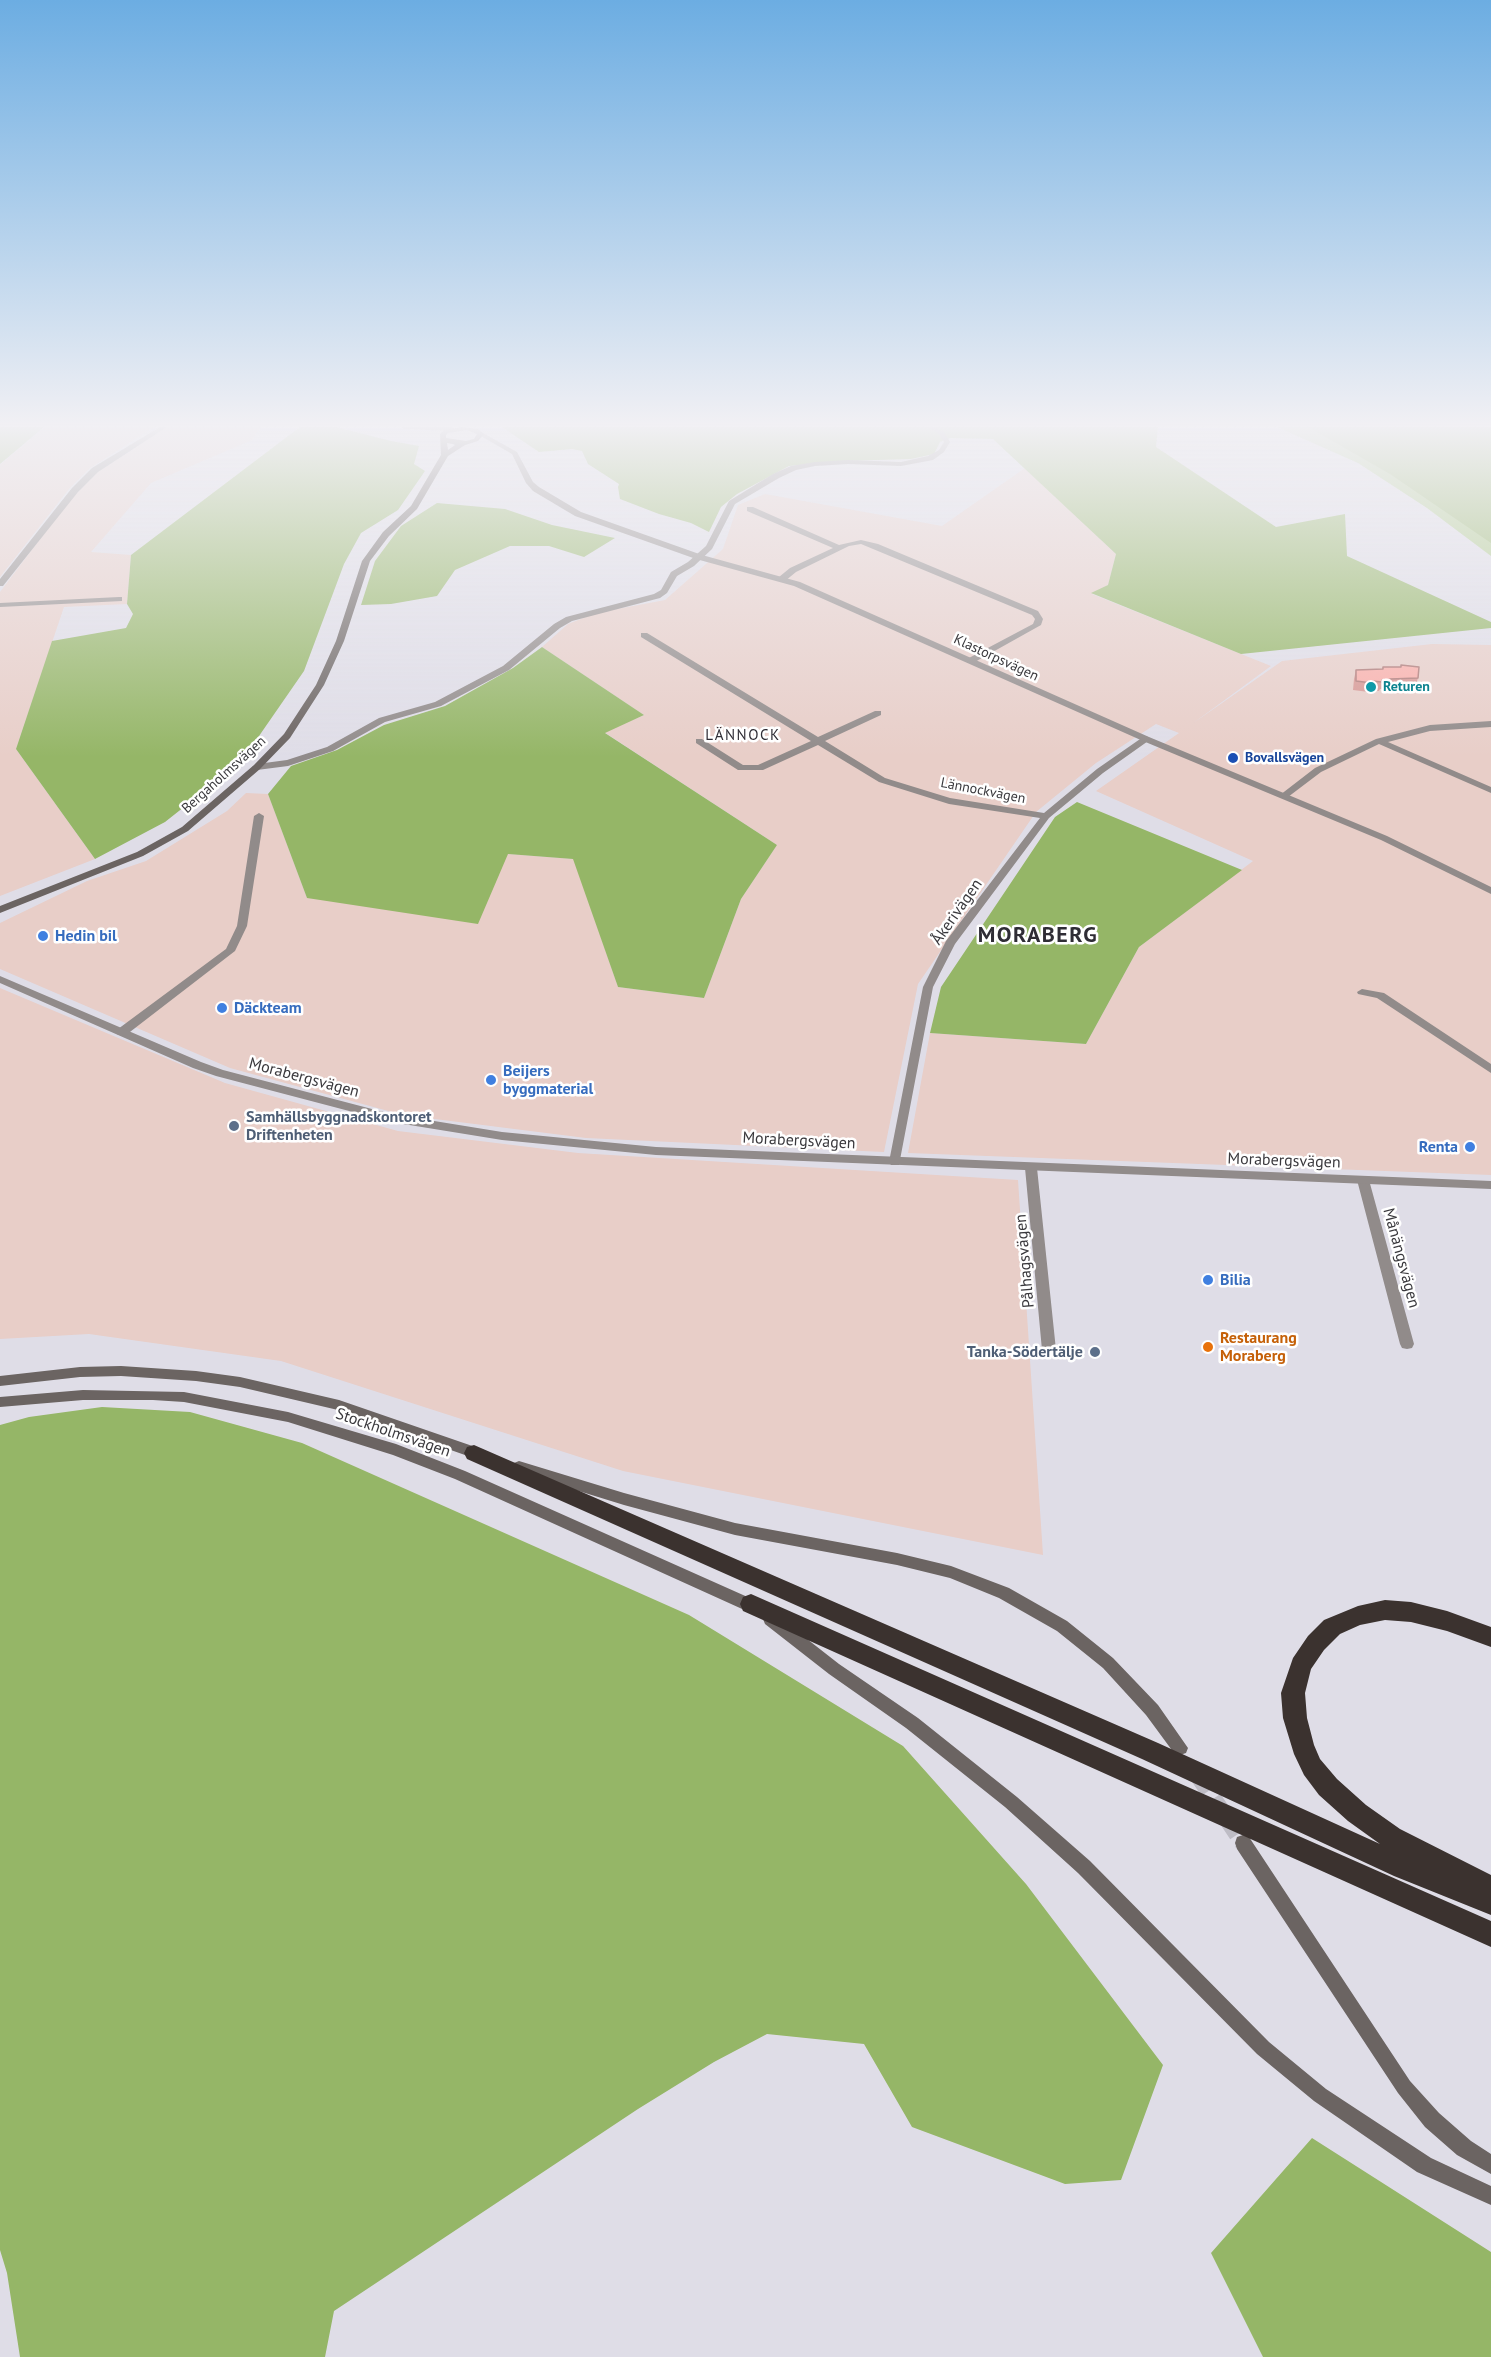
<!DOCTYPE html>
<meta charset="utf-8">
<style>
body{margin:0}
canvas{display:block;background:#dfdde7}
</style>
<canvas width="1491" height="2357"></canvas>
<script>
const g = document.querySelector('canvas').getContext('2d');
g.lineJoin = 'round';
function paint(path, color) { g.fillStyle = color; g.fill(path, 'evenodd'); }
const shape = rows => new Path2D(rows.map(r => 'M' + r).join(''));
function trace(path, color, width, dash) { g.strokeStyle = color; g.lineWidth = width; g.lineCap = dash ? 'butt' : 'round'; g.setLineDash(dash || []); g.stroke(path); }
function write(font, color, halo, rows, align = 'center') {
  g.font = font + ' "PT Sans",sans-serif'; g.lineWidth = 5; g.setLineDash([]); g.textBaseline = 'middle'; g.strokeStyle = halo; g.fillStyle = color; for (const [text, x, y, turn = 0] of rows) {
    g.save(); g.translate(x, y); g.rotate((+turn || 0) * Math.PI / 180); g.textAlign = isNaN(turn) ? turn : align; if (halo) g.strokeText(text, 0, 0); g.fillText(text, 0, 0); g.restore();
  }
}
paint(shape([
 [45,427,154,427,89,469,69,489,0,577,0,465],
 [167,427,261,427,252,440,151,483,91,552,131,555,127,604,64,607,16,749,95,859,0,896,0,592,68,502,98,472],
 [1025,468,1116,554,1108,585,1092,594,1271,666,1192,724,1282,661,1432,644,1491,645,1491,1175,908,1153,930,1033,1086,1044,1139,947,1253,861,1096,791,1179,733,1156,724,1096,763,1036,812,918,984,884,1152,586,1138,403,1115,230,1068,0,969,0,923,87,881,146,861,227,811,246,793,268,794,307,898,508,854,574,859,618,987,704,998,741,899,777,845,604,732,644,715,542,647,568,624,596,613,665,600,723,549,738,505,765,494,942,526],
 [0,988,225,1083,398,1131,578,1153,1018,1180,1043,1555,623,1471,281,1361,89,1334,0,1339]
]), '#e8cec8');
paint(shape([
 [1277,427,1491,427,1491,556,1427,508,1358,463]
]), '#aecb89');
paint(shape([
 [0,427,44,427,0,464],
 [300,427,336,427,391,441,419,446,414,464,425,471,398,510,361,533,344,564,304,671,241,762,165,822,95,859,16,749,52,641,126,628,133,614,127,604,131,555],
 [502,427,1158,427,1156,447,1276,527,1345,514,1347,556,1491,622,1491,628,1241,654,1091,593,1108,585,1116,554,993,439,950,438,940,442,934,454,911,459,842,461,789,466,737,494,721,507,709,532,691,523,659,514,620,499,618,487,619,484,588,464,582,451,572,449,539,452],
 [1308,427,1491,427,1491,543,1390,474],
 [437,503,505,509,552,525,615,538,584,557,549,546,510,546,455,570,437,596,391,604,361,605,375,561,401,526],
 [542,647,644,715,605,733,777,845,741,899,704,998,618,987,573,859,508,854,478,924,307,898,268,794,291,766,337,750,384,725,445,706,513,668],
 [1077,802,1242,870,1139,947,1086,1044,930,1033,941,987,1055,817],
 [102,1407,190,1412,302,1443,689,1615,903,1746,1026,1884,1163,2065,1121,2180,1065,2184,912,2127,864,2044,767,2034,714,2062,638,2109,334,2311,325,2357,20,2357,7,2273,0,2250,0,1425,29,1417],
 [1312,2138,1491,2252,1491,2357,1263,2357,1211,2253]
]), '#95b667');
trace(shape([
 [1199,1777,1243,1843]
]), '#bebcc5', 17, [17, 9]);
paint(shape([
 [160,427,167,427,98,472,78,492,3,586,0,586,0,579,72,488,92,468,160,427],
 [928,427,935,427,944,432,950,442,944,452,933,460,901,466,848,464,815,466,796,470,779,478,735,504,712,549,694,566,677,576,667,593,660,598,572,621,560,628,509,670,441,706,385,722,333,751,288,766,257,770,252,767,257,764,287,760,327,747,379,718,435,702,503,666,554,624,566,617,654,594,661,590,671,572,688,562,706,546,729,501,773,474,791,466,815,462,848,460,901,462,928,456,939,450,944,442,939,434,928,427],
 [747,507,753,507,839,545,861,540,878,544,1038,611,1043,619,1041,625,973,663,967,663,967,659,1033,624,1035,619,1032,615,861,544,849,546,796,572,785,581,779,581,779,577,790,568,833,548,747,511,747,507],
 [119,597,122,597,122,601,0,607,0,603,119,597],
 [641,633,647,633,818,737,875,711,881,711,881,715,825,741,885,778,950,798,1044,813,1097,769,1143,737,1146,736,1151,739,1103,773,1049,818,955,944,933,987,899,1165,891,1165,889,1162,923,987,946,941,1040,818,949,804,879,782,818,745,763,770,738,770,696,743,696,739,702,739,743,765,758,765,811,741,641,637,641,633],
 [1491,721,1491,727,1430,731,1388,742,1491,787,1491,793,1379,744,1321,772,1288,797,1282,797,1280,795,1315,768,1376,739,1430,725,1491,721],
 [259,813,264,816,247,926,235,951,126,1035,118,1035,116,1032,118,1029,226,949,237,926,254,816,259,813],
 [1362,989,1384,993,1491,1064,1491,1073,1377,998,1358,994,1357,992,1362,989],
 [1031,1164,1037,1168,1056,1350,1054,1354,1049,1355,1044,1354,1042,1350,1025,1168,1031,1164],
 [1363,1176,1369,1180,1414,1344,1412,1348,1407,1349,1402,1348,1400,1344,1357,1180,1363,1176]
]), '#918b8a');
paint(shape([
 [401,427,452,427,455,429,452,431,404,429,401,427],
 [479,433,483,433,517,452,533,482,539,487,581,512,702,555,800,582,1149,737,1387,836,1491,887,1491,894,1381,840,1143,741,794,586,696,559,575,516,533,491,526,483,512,454,479,435,479,433],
 [0,976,201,1062,223,1070,391,1114,502,1132,656,1147,1491,1181,1491,1189,656,1155,502,1140,391,1122,216,1076,193,1068,0,983,0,976]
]), '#918b8a');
paint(shape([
 [462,427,478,429,484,434,478,441,465,445,448,456,417,509,389,536,370,561,344,641,324,685,290,738,260,769,188,831,143,856,0,913,0,906,137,852,182,827,254,765,284,734,316,685,336,641,362,561,383,532,411,506,441,455,440,434,444,430,462,427],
 [467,430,477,434,474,439,466,441,446,438,446,435,448,433,467,430],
 [447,443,453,444,455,445,448,450,447,443],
 [121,1366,196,1371,240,1377,339,1400,484,1450,486,1454,484,1458,479,1460,338,1410,240,1387,196,1381,121,1376,80,1377,0,1386,0,1376,80,1367,121,1366],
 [83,1390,184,1392,288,1412,396,1444,465,1471,761,1603,763,1608,761,1613,756,1615,751,1613,455,1479,393,1455,288,1422,184,1402,153,1400,83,1400,0,1407,0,1397,83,1390],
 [519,1461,624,1493,735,1523,897,1553,951,1566,1009,1588,1067,1621,1113,1658,1158,1705,1188,1748,1186,1753,1180,1755,1174,1753,1146,1715,1103,1668,1057,1631,999,1598,950,1578,897,1565,735,1535,624,1505,514,1471,512,1467,514,1463,519,1461],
 [770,1612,775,1614,839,1664,918,1718,1017,1797,1090,1861,1269,2042,1326,2089,1431,2158,1491,2186,1491,2205,1417,2172,1314,2101,1257,2054,1078,1873,1005,1807,906,1728,829,1674,765,1624,763,1619,765,1614,770,1612],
 [1243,1835,1249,1837,1410,2081,1439,2113,1471,2141,1491,2154,1491,2174,1457,2155,1425,2127,1398,2093,1237,1849,1235,1843,1237,1837,1243,1835]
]), '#6b6462');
paint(shape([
 [474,1445,1158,1743,1380,1844,1348,1821,1319,1795,1304,1775,1294,1754,1283,1718,1281,1693,1293,1658,1308,1636,1324,1620,1358,1606,1385,1600,1411,1602,1447,1611,1491,1627,1491,1647,1447,1631,1411,1622,1385,1620,1360,1625,1340,1634,1324,1650,1311,1669,1305,1693,1307,1718,1314,1745,1320,1759,1337,1779,1366,1805,1400,1829,1491,1875,1491,1915,1394,1876,1142,1759,467,1459,464,1453,467,1447,474,1445],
 [751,1594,1491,1921,1491,1947,743,1611,740,1604,743,1597,751,1594]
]), '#3b322f');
paint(shape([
 [1401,665,1418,678,1415,687,1388,688,1388,690,1380,689,1379,691,1370,690,1369,692,1353,690,1354,679,1356,670,1382,669,1383,667,1401,667]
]), '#d79692');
const building = shape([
 [1401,665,1419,667,1418,678,1390,679,1390,681,1382,680,1382,682,1372,681,1372,683,1356,681,1356,670,1383,669,1383,667,1401,667,1401,665]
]);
paint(building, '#faafaa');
trace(building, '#af7a77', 1.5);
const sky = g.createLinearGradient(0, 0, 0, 757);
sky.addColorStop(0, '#6cade2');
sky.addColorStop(0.56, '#f1f0f4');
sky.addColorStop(1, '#f1f0f400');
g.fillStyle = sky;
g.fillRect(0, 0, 1491, 757);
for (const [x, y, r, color] of [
 [1371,687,6,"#0f9aa8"],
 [1233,758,6,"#1a4fb4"],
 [43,936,6,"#3f7fe0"],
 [222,1008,6,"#3f7fe0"],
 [491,1080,6,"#3f7fe0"],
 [234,1126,6,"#5c6f8a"],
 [1470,1147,6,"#3f7fe0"],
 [1208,1280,6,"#3f7fe0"],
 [1208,1347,6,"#e8710a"],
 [1095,1352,6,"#5c6f8a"]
]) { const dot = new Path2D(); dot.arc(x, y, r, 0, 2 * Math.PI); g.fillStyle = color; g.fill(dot); trace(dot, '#fff', 2); }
write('14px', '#3a393d', '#fff', [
 ["Klastorpsvägen",996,658,25],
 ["Bergaholmsvägen",224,775,-42],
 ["Lännockvägen",983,791,11]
]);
write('bold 14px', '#0d838f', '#fff', [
 ["Returen",1383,687]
], 'left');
write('bold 14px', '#164399', '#fff', [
 ["Bovallsvägen",1245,758]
], 'left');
g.letterSpacing = '1.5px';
write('15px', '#2f2d35', '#fff', [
 ["LÄNNOCK",743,736]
]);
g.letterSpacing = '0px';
write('16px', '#3a393d', '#fff', [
 ["Åkerivägen",957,912,-55],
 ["Morabergsvägen",304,1078,15],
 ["Morabergsvägen",799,1141,3],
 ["Morabergsvägen",1284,1161,2],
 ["Månängsvägen",1401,1258,75],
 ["Pålhagsvägen",1025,1261,-95],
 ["Stockholmsvägen",393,1433,19]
]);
write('bold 16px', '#366cbe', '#fff', [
 ["Hedin bil",55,936],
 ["Däckteam",234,1008],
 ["Beijers",503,1071],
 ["byggmaterial",503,1089],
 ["Renta",1458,1147,"right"],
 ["Bilia",1220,1280]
], 'left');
write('bold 16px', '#4e5e75', '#fff', [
 ["Samhällsbyggnadskontoret",246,1117],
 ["Driftenheten",246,1135],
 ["Tanka-Södertälje",1083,1352,"right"]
], 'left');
write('bold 16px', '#c56008', '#fff', [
 ["Restaurang",1220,1338],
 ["Moraberg",1220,1356]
], 'left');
g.letterSpacing = '1.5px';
write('bold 22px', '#2f2d35', '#fff', [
 ["MORABERG",1038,936]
]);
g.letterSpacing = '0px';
</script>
